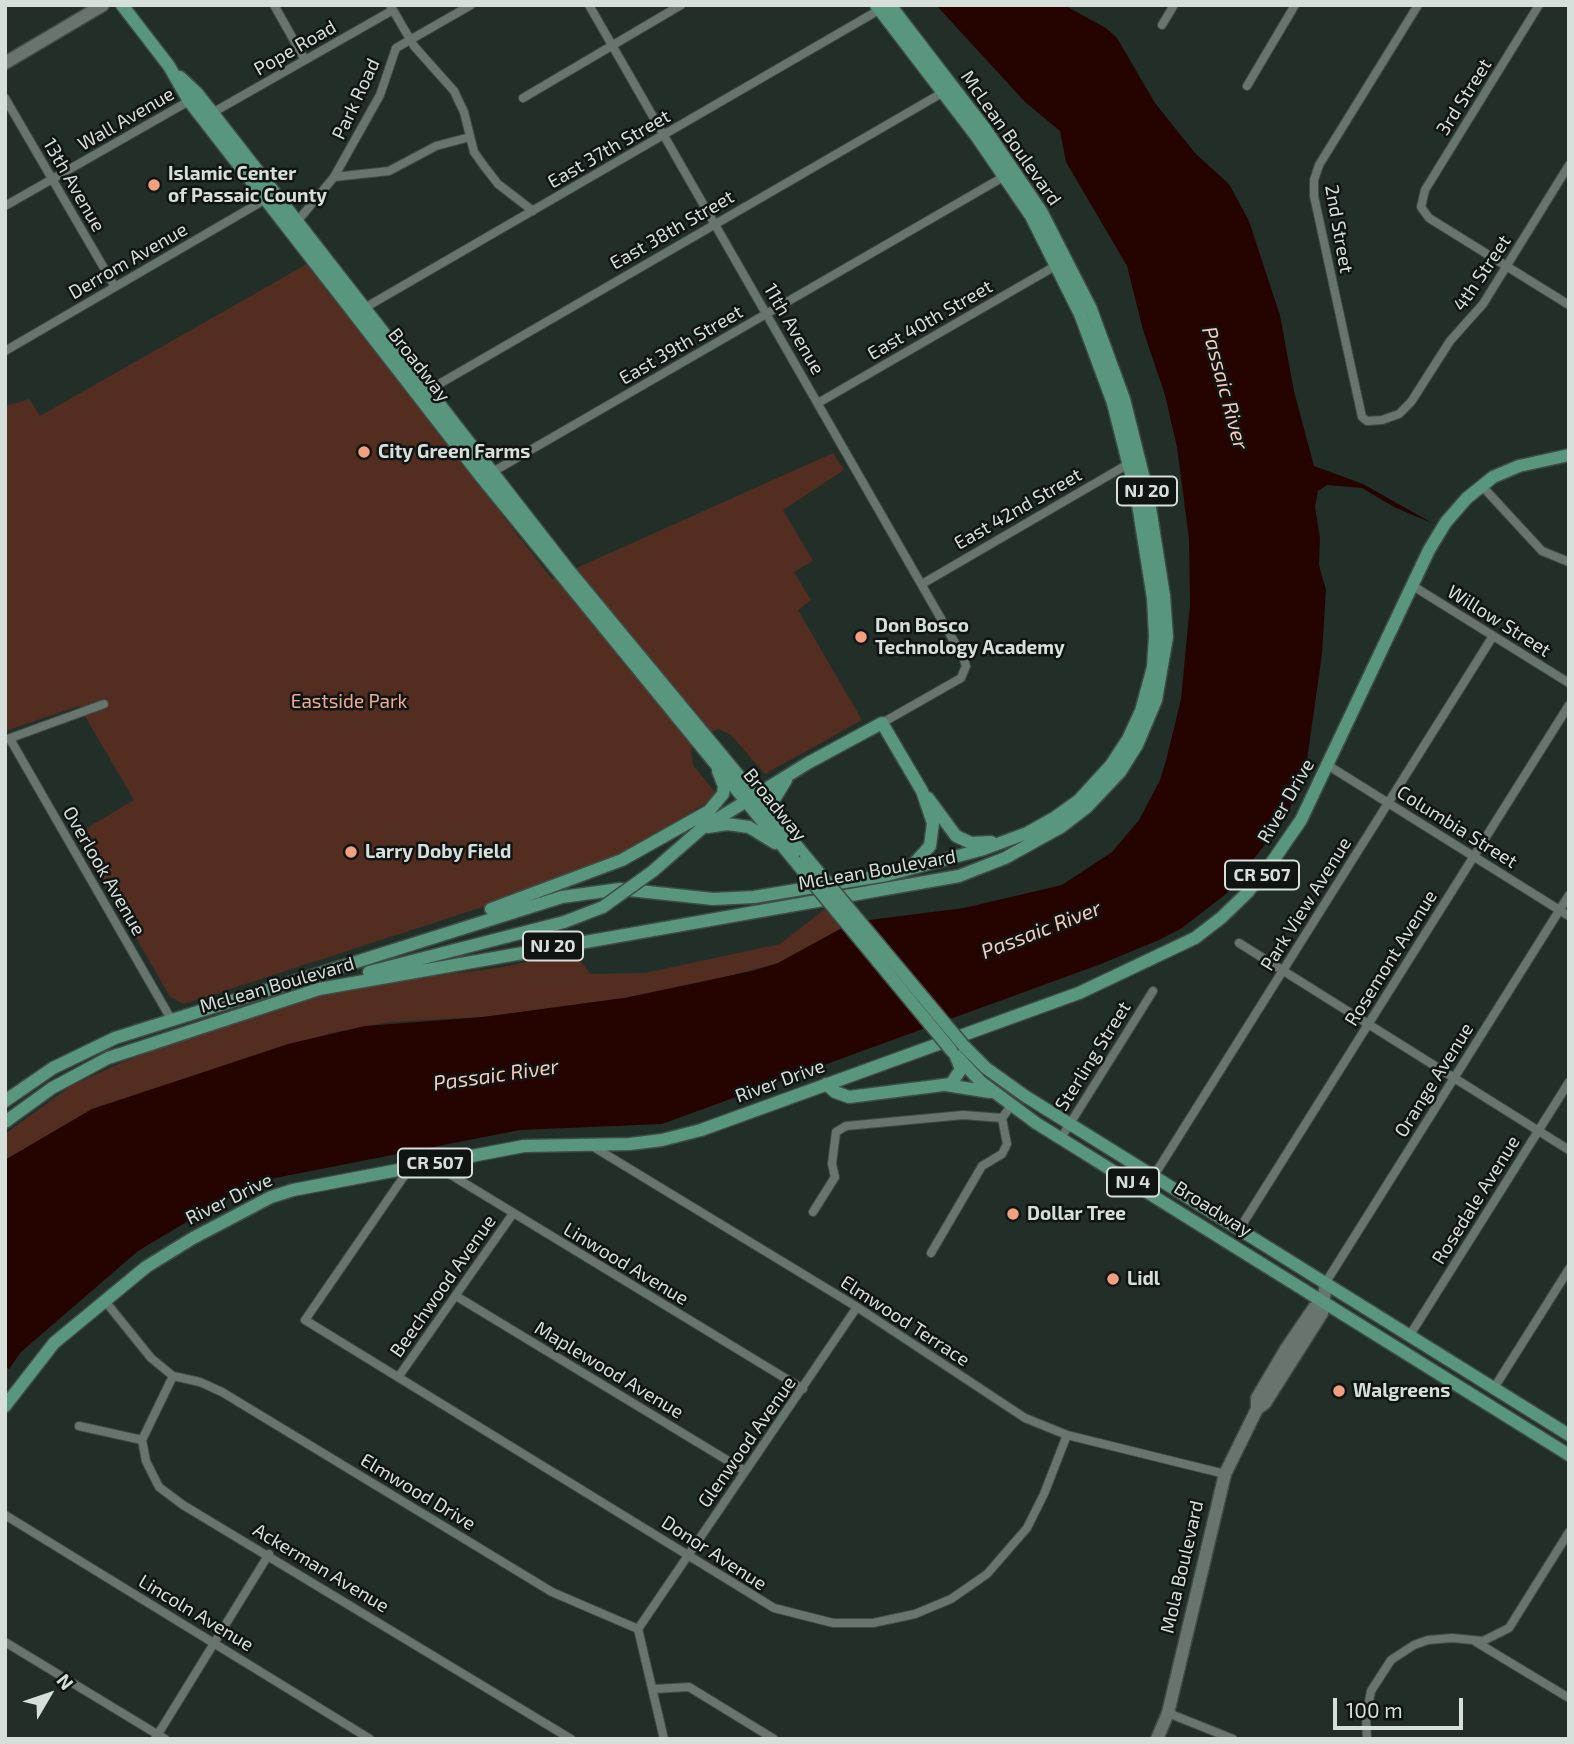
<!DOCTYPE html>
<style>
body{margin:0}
#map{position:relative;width:1574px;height:1744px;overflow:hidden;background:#222f29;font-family:"Exo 2",sans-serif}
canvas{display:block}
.frame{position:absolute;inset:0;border:7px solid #d7dfdb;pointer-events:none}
.north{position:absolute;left:14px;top:1660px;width:70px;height:70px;-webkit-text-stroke:5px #101513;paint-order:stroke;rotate:51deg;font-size:19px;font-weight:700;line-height:28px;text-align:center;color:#d7dfdb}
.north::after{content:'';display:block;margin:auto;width:24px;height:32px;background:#d7dfdb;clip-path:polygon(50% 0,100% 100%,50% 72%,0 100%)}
.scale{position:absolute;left:1333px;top:1698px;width:130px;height:32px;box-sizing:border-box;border:4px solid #d7dfdb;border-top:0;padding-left:9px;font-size:21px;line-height:24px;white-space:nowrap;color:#d7dfdb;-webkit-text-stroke:5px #101513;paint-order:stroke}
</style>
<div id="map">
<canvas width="1574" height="1744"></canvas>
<div class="frame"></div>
<div class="north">N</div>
<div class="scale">100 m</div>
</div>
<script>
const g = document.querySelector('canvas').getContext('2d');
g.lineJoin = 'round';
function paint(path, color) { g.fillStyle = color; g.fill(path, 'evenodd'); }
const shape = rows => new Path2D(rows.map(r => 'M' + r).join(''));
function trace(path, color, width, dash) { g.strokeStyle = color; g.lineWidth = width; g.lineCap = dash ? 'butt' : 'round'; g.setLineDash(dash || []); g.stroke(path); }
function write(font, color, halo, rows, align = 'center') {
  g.font = font + ' "Exo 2",sans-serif'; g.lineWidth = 5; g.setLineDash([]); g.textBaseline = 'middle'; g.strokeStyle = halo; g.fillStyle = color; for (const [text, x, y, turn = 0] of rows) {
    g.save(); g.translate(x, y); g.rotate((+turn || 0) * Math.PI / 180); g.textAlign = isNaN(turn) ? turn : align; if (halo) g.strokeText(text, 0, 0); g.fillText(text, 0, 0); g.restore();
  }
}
paint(shape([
 [307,264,552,579,833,453,844,470,783,510,813,561,794,572,811,600,798,610,862,720,765,774,731,735,718,729,705,734,691,749,693,765,718,796,628,850,550,885,184,1004,170,997,77,834,134,800,79,706,5,731,5,406,29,399,40,416],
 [825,909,842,928,778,963,671,991,624,998,483,1017,390,1022,331,1033,92,1109,5,1160,5,1134,71,1086,125,1061,201,1032,354,986,498,968,574,952,590,974,645,973,780,944]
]), '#532e20');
paint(shape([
 [936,5,1064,5,1106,28,1117,38,1155,103,1195,153,1229,184,1249,221,1280,315,1294,391,1314,466,1363,484,1434,524,1394,507,1362,488,1327,485,1318,491,1315,507,1320,538,1319,565,1326,590,1322,654,1306,767,1286,818,1226,894,1182,928,1159,940,1101,964,662,1124,520,1130,270,1179,223,1200,138,1251,21,1352,9,1369,5,1366,5,1160,92,1109,288,1044,365,1026,483,1017,624,998,752,971,778,963,842,928,861,921,964,908,1062,885,1112,852,1139,820,1160,780,1167,757,1181,699,1190,605,1189,539,1177,447,1165,395,1143,330,1127,266,1066,162,1060,131,1025,102]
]), '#250400');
const street = shape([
 [274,5,305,60],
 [390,5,414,46,454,91,464,112,474,152,484,166,498,184,533,211],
 [589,5,963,657,966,666,961,678,882,723],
 [1418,5,1319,165,1314,180,1314,196,1362,417,1367,421,1382,420,1399,414,1411,402,1450,341,1483,304,1569,165],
 [1539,5,1425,190,1421,207,1429,218,1569,305],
 [1162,25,1174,5],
 [1247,86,1295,5],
 [5,98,115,287],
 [523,98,681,5],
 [212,113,393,10],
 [334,177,380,95,396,48,471,5],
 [5,206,189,101],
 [296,223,334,177,389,171,436,146,470,137],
 [361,310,879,10],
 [5,351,266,199],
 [427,391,942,93],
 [818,403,1057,265],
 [489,474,1005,176],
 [1481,485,1542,551,1569,562],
 [922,584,1130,463],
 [1413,586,1569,683],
 [10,739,171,1019],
 [5,740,104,704],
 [1329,766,1569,916],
 [1239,943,1569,1150],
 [1061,1138,1153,991],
 [592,1146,857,1307,1025,1418,1067,1435,1225,1474],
 [433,1164,803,1389],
 [409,1169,305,1320,774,1608,833,1623,873,1623,915,1614,951,1599,987,1574,1027,1528,1044,1494,1067,1435],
 [1145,1190,1493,636],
 [813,1212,835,1177,832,1164,836,1132,846,1126,963,1115,1002,1118,1011,1106],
 [1240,1228,1569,705],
 [931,1253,982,1166,1002,1154,1007,1144,1002,1118],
 [1326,1282,1569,895],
 [456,1296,745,1471],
 [105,1301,151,1358,173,1376,200,1382,222,1392,552,1592,638,1629,664,1739],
 [1410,1335,1569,1082],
 [173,1376,142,1440,146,1461,159,1487,183,1505,571,1739],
 [399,1376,512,1215],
 [1494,1388,1569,1269],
 [79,1426,142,1440],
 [5,1515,370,1739],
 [638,1629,857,1307],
 [5,1642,165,1739],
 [1476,1642,1569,1698],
 [654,1689,689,1687,774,1739],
 [1168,1713,1233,1739],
 [155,1739,269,1554],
 [1367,1739,1366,1717,1371,1691,1391,1660,1414,1645,1428,1640,1452,1638,1483,1641,1509,1628,1569,1532]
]);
const secondary = shape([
 [5,63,103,5],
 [1257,1409,1257,1398,1286,1349,1314,1308,1324,1301],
 [1157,1739,1168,1713,1225,1474,1257,1409,1265,1403,1322,1313,1326,1282]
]);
const primary = shape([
 [122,5,169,66,189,101,482,478,794,860],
 [180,77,197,93,567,568,806,857],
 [928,798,956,836,971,843,991,842],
 [777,816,773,801,786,780],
 [708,827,727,824,749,827,775,843],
 [653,871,701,829,808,763,882,723,922,791,933,823,930,846,909,869],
 [491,909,622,860,709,811,723,794,724,786,718,771],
 [369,972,564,922,603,907],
 [964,1046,986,1068,1025,1096,1569,1435],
 [951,1050,981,1082,1036,1123,1569,1455],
 [826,1084,835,1092,849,1097,951,1084,961,1069,956,1057],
 [946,1085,990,1092],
 [5,1101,53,1068,115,1038,562,897,620,889,713,899,754,897,887,875,984,849,1027,833,1054,818,1079,800,1111,765,1128,739,1141,711,1153,667,1155,636,1153,598,1137,498,1113,403,1080,314,1031,216,977,137,876,5],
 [5,1122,52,1088,108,1058,319,989,959,876,1005,858,1061,827,1087,807,1120,772,1137,745,1156,700,1167,637,1164,596,1148,495,1124,399,1091,309,1041,211,986,130,890,5],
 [5,1406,54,1343,146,1267,193,1238,271,1197,293,1190,524,1146,630,1144,662,1140,701,1130,1079,993,1195,938,1221,918,1247,893,1270,865,1301,820,1429,550,1446,522,1467,498,1493,477,1519,466,1569,455]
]);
trace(street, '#404b46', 10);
trace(secondary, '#404b46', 15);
trace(primary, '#404b46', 15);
trace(street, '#67756e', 8);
trace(secondary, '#67756e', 12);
trace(primary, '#59967e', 12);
const primaryBridge = shape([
 [806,857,964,1046],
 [794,860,951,1050],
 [603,907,653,871]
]);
trace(primaryBridge, '#404b46', 15, []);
trace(primaryBridge, '#59967e', 12);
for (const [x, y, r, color] of [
 [154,185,7,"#f3a081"],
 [364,452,7,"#f3a081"],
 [861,637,7,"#f3a081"],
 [351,852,7,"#f3a081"],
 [1013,1214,7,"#f3a081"],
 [1113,1279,7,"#f3a081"],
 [1339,1391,7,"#f3a081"]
]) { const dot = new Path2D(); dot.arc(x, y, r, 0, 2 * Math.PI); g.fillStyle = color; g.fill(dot); trace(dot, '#101513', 2.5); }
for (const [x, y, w] of [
 [1147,491,60],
 [1262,875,74],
 [553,946,60],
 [435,1163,74],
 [1133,1182,52]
]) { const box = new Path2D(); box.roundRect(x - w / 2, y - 14.5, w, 29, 5); g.fillStyle = '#101513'; g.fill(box); trace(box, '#d7dfdb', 2); }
write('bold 18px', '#d7dfdb', null, [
 ["NJ 20",1147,491],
 ["CR 507",1262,875],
 ["NJ 20",553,946],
 ["CR 507",435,1163],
 ["NJ 4",1133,1182]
]);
write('19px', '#d7dfdb', '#101513', [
 ["Pope Road",295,48,-30],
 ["3rd Street",1464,97,-58],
 ["Park Road",356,99,-65],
 ["Wall Avenue",126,119,-30],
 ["McLean Boulevard",1011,138,55],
 ["East 37th Street",609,149,-30],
 ["13th Avenue",74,185,60],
 ["2nd Street",1339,229,80],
 ["East 38th Street",672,230,-30],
 ["Derrom Avenue",128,261,-30],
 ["4th Street",1482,273,-56],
 ["East 40th Street",930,320,-30],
 ["11th Avenue",794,329,60],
 ["East 39th Street",681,345,-30],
 ["Broadway",419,365,52],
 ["East 42nd Street",1018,509,-30],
 ["Willow Street",1499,621,32],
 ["River Drive",1286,801,-60],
 ["Broadway",775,805,51],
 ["Columbia Street",1457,827,32],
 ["McLean Boulevard",877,870,-10],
 ["Overlook Avenue",104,871,60],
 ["Park View Avenue",1306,904,-58],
 ["Rosemont Avenue",1391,958,-58],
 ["McLean Boulevard",277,985,-16],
 ["Sterling Street",1093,1056,-58],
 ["Orange Avenue",1434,1080,-58],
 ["River Drive",780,1081,-20],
 ["River Drive",229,1199,-26],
 ["Rosedale Avenue",1476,1200,-58],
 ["Broadway",1213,1209,32],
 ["Linwood Avenue",626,1264,31],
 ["Beechwood Avenue",443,1286,-55],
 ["Elmwood Terrace",905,1321,33],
 ["Maplewood Avenue",609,1370,31],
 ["Glenwood Avenue",747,1442,-55],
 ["Elmwood Drive",418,1492,31],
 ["Donor Avenue",714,1553,33],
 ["Mola Boulevard",1182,1567,-77],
 ["Ackerman Avenue",321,1568,31],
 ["Lincoln Avenue",196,1613,31]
]);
write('bold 19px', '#d7dfdb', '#101513', [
 ["Islamic Center",168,174],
 ["of Passaic County",168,196],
 ["City Green Farms",378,452],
 ["Don Bosco",875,626],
 ["Technology Academy",875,648],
 ["Larry Doby Field",365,852],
 ["Dollar Tree",1027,1214],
 ["Lidl",1127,1279],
 ["Walgreens",1353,1391]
], 'left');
write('19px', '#f2ab92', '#101513', [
 ["Eastside Park",349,702]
]);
write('italic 21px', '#f6caba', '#101513', [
 ["Passaic River",1225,388,75],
 ["Passaic River",1041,930,-21],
 ["Passaic River",496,1075,-8]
]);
</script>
